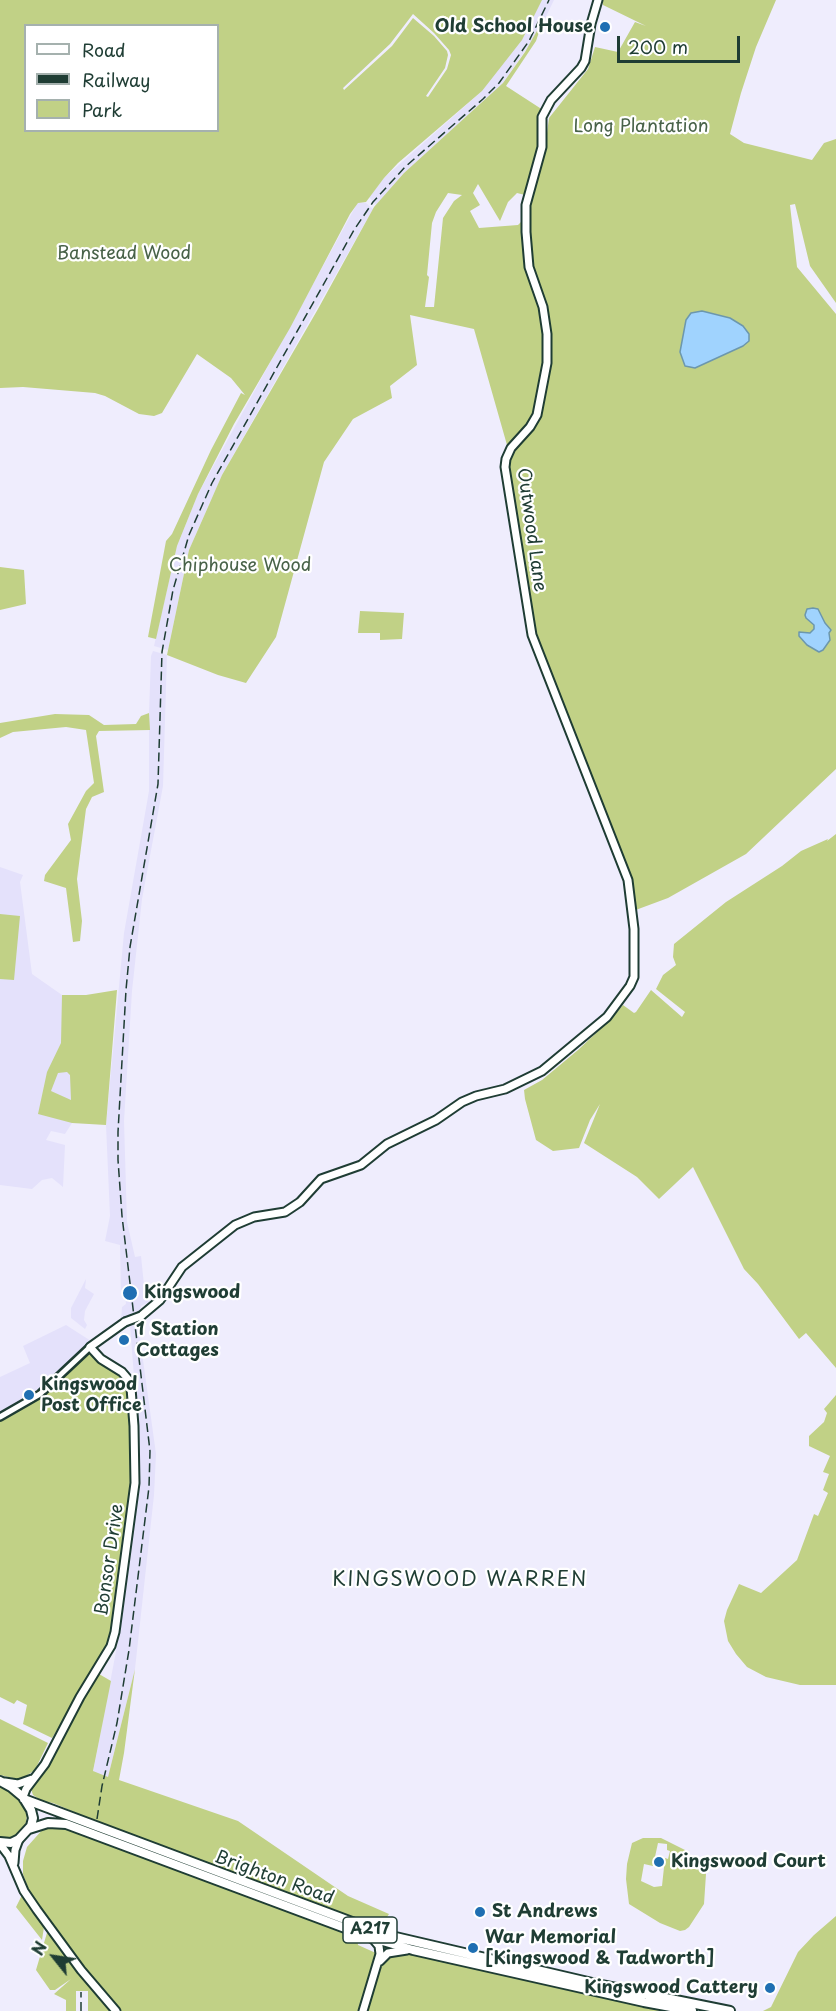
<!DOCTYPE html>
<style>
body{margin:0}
#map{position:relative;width:836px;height:2011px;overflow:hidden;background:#efedfd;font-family:"Playpen Sans",sans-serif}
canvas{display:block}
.legend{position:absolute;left:24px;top:24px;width:195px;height:108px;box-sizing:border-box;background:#fff;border:2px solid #a5b1ae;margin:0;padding:8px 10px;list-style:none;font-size:18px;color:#1f3d34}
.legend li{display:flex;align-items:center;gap:12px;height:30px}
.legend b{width:30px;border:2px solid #a5b1ae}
.north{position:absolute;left:24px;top:1927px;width:60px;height:60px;-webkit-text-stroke:4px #fff;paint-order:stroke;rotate:300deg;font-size:16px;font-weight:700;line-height:24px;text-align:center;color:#1f3d34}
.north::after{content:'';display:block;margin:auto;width:21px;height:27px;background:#1f3d34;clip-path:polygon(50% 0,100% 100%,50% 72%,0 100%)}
.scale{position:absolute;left:617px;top:36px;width:123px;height:27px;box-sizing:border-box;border:3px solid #1f3d34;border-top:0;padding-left:8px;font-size:18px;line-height:21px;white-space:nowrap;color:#1f3d34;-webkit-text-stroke:4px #fff;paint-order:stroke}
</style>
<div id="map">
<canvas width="836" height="2011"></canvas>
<ul class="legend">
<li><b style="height:8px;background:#fff"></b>Road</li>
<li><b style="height:8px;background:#1f3d34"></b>Railway</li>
<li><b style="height:16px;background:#c1d186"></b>Park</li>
</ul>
<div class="north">N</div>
<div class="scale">200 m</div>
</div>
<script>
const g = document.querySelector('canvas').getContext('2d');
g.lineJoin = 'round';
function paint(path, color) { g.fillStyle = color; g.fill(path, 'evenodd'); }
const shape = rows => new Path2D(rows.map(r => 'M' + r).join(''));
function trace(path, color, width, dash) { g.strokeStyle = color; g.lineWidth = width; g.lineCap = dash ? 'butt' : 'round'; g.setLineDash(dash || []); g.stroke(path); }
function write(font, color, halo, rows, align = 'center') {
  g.font = font + ' "Playpen Sans",sans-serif'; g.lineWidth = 4.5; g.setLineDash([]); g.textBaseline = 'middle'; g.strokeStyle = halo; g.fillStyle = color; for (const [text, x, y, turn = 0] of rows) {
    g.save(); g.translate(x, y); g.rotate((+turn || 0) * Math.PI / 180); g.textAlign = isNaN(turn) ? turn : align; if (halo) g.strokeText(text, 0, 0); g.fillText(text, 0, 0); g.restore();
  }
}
paint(shape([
 [542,0,554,0,540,29,503,83,404,173,376,205,369,197,384,178,482,91],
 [358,202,366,203,373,209,222,475,189,550,168,650,154,646,177,546,198,494],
 [153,651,167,655,163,786,142,899,132,991,124,1121,127,1222,135,1257,141,1256,144,1285,149,1302,141,1306,140,1314,121,1320,122,1307,126,1304,125,1294,121,1293,120,1245,105,1241,110,1216,106,1125,124,933,149,791,149,713,151,656],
 [0,867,23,875,20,882,32,974,62,995,71,1073,72,1123,65,1134,51,1131,46,1140,65,1145,63,1187,52,1178,42,1180,32,1189,0,1185],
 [86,1279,85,1288,94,1294,85,1311,84,1320,87,1325,85,1329,71,1318,71,1308],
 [138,1324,156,1454,154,1495,135,1669,108,1777,100,1821,93,1772,118,1641,135,1518,140,1454,130,1325],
 [66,1325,91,1341,35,1395,0,1413,0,1377,30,1363,23,1346]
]), '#e4e1fb');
paint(shape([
 [0,0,542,0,522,40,482,91,398,163,384,178,366,202,358,203,350,214,290,328,234,424,198,494,177,546,156,639,148,637,166,541,172,534,211,450,241,393,245,395,231,378,197,354,162,413,154,416,139,414,105,396,95,393,23,387,0,388],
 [413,14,434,33,449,50,451,55,447,69,428,97,426,96,445,68,448,55,447,51,434,36,413,18,392,46,344,90,343,88,390,44],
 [26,26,218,26,218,130,26,130],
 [602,0,776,0,756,47,741,93,730,134,744,143,812,160,824,143,836,139,836,303,810,266,795,204,790,205,797,267,836,314,836,769,746,854,668,898,633,911,630,890,532,635,525,567,508,468,510,458,516,447,541,411,551,360,551,334,545,298,531,265,528,207,545,148,549,118,588,69,595,47,618,52,635,22,646,26,603,5],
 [538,29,540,29,536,41,506,86,543,110,539,143,525,195,517,193,508,202,500,221,478,184,473,193,480,205,470,211,479,228,518,225,522,221,526,271,542,314,545,362,535,413,531,420,512,442,507,445,474,329,410,315,417,365,390,386,392,398,353,419,324,462,276,637,246,683,218,675,167,655,189,550,208,507,222,475,318,309,374,207,404,173,503,83,525,52],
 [448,193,462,195,454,201,443,218,434,307,425,307,429,277,427,275,432,223,436,212],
 [0,567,24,570,26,604,0,610],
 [360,611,404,613,402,639,380,640,380,633,358,633],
 [149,713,150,730,99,731,96,736,104,792,92,797,86,809,77,879,82,921,80,941,73,942,66,888,44,881,45,875,71,840,68,824,86,791,94,783,86,730,66,727,13,732,0,738,0,723,55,714,89,715,104,725,136,724,141,716],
 [836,834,836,1368,806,1333,799,1339,758,1284,744,1269,693,1167,659,1199,637,1177,584,1143,600,1104,590,1120,579,1148,553,1151,536,1140,525,1099,524,1090,542,1080,578,1050,611,1019,623,1005,634,1013,636,1012,651,990,682,1017,685,1012,656,989,663,975,676,965,673,957,674,944,726,902,782,866,801,851,828,839,827,841],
 [0,914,20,916,14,980,0,979],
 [117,990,106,1125,72,1123,38,1114,47,1072,61,1043,62,995,86,995],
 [67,1072,70,1075,71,1100,51,1091,58,1073],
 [90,1347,128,1379,136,1444,122,1592,108,1644,93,1673,52,1738,23,1724,27,1705,17,1700,14,1704,0,1697,0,1417,40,1394],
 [836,1395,836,1685,800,1685,766,1677,747,1667,736,1654,728,1641,724,1621,727,1610,739,1584,761,1593,797,1560,814,1514,818,1516,828,1493,823,1490,829,1474,823,1472,830,1456,809,1446,809,1436,824,1422,827,1413,824,1409],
 [135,1669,124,1753,119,1780,238,1821,348,1896,389,1914,380,1928,121,1832,53,1803,42,1801,33,1795,31,1789,99,1674,111,1681,93,1771,108,1777],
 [0,1719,48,1743,35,1770,26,1776,17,1779,0,1775],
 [0,1784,20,1798,28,1810,25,1827,18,1836,6,1839,0,1837],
 [53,1826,70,1827,357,1938,358,1945,378,1954,380,1961,392,1955,410,1953,671,2011,88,2011,88,1991,76,1991,76,2011,66,2011,66,2000,54,1994,71,1979,55,1990,50,1990,36,1970,49,1926,31,1896,23,1874,23,1861,27,1847,43,1829],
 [643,1838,661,1838,685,1850,701,1866,706,1874,704,1904,689,1927,685,1930,680,1931,660,1923,629,1904,626,1879,627,1864,632,1843],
 [658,1843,667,1844,667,1850,670,1851,668,1859,665,1858,662,1886,654,1887,641,1881,644,1864,653,1866],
 [22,1895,44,1927,42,1940,16,1907],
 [836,1916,836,2011,763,2011,771,2007,798,1952,814,1935]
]), '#c1d186');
const water = shape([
 [702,311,730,318,743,326,749,334,749,341,743,346,695,368,685,366,680,352,686,320,691,313,702,311],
 [813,608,818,609,825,623,831,630,829,633,830,640,823,650,819,652,807,645,799,636,799,632,810,633,814,629,814,625,806,618,805,615,807,609,813,608]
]);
paint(water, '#a0d3fe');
trace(water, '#6c97ad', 1.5);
trace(shape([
 [436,1960,487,1971]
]), '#6c97ad', 1.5);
const minor = shape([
 [0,1417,40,1394,90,1347]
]);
const major = shape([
 [141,1316,160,1300,182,1267,235,1225,254,1217,285,1212,300,1202,321,1179,361,1165,387,1144,436,1120,462,1102,476,1096,505,1089,542,1071,607,1017,630,986,634,977,634,929,628,880,532,635,505,467,506,459,511,448,530,427,537,415,547,363,547,334,543,307,529,267,526,232,526,205,542,147,542,117,551,100,581,68,585,61,591,24,598,0],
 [5,1782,18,1784,32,1779],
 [23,1797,26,1789,45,1764,80,1697,111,1646,115,1632,135,1483,134,1426,131,1388,128,1379,122,1372,101,1359,90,1347,125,1322],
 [0,1844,9,1856,24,1891,37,1910,81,1970,116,2011],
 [14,1863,15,1850,19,1839],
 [380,1961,388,1953,407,1950],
 [363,2011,380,1954,379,1946,372,1938]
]);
const highway = shape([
 [0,1781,11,1787,23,1797,31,1810,33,1818,31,1826,19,1839,11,1843,0,1842],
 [24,1799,387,1935,601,1985,730,2011],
 [29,1829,48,1823,66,1824,369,1937,413,1950,644,2002,692,2011]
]);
trace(minor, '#1f3d34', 10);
trace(major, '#1f3d34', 11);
trace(highway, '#1f3d34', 12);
trace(minor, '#fff', 5);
trace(major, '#fff', 7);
trace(highway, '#fff', 8);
trace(shape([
 [97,1819,102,1786,117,1723,129,1650,149,1487,150,1451,122,1216,118,1160,118,1132,126,990,130,947,158,784,162,652,173,590,189,535,212,483,354,230,373,202,405,167,483,99,499,83,529,41,549,0],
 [81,2011,81,1992]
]), '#1f3d34', 1.5, [9, 4.5]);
const majorBridge = shape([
 [125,1322,141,1316]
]);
trace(majorBridge, '#1f3d34', 11, []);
trace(majorBridge, '#fff', 7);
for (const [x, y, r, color] of [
 [605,27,6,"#1f6fb2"],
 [130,1293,8,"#1f6fb2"],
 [124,1340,6,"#1f6fb2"],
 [29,1395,6,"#1f6fb2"],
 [659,1862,6,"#1f6fb2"],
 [480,1912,6,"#1f6fb2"],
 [473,1948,6,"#1f6fb2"],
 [770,1988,6,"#1f6fb2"]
]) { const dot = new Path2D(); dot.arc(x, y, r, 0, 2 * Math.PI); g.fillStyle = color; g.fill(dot); trace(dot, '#fff', 2); }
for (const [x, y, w] of [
 [370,1930,54]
]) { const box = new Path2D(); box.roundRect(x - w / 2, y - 13, w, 26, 4.5); g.fillStyle = '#fff'; g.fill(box); trace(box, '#1f3d34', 1.5); }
write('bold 16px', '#1f3d34', null, [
 ["A217",370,1930]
]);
write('bold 18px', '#1f3d34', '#fff', [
 ["Old School House",593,27,"right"],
 ["Kingswood",144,1293],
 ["1 Station",136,1330],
 ["Cottages",136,1351],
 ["Kingswood",41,1385],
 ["Post Office",41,1406],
 ["Kingswood Court",671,1862],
 ["St Andrews",492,1912],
 ["War Memorial",485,1938],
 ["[Kingswood & Tadworth]",485,1959],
 ["Kingswood Cattery",758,1988,"right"]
], 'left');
write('18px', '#486248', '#fff', [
 ["Long Plantation",641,127],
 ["Banstead Wood",124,254],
 ["Chiphouse Wood",240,566]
]);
write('18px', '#1f3d34', '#fff', [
 ["Outwood Lane",531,530,82],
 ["Bonsor Drive",110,1560,-82],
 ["Brighton Road",274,1878,20]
]);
g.letterSpacing = '1.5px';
write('20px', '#1f3d34', '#fff', [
 ["KINGSWOOD WARREN",460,1580]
]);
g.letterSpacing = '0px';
</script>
